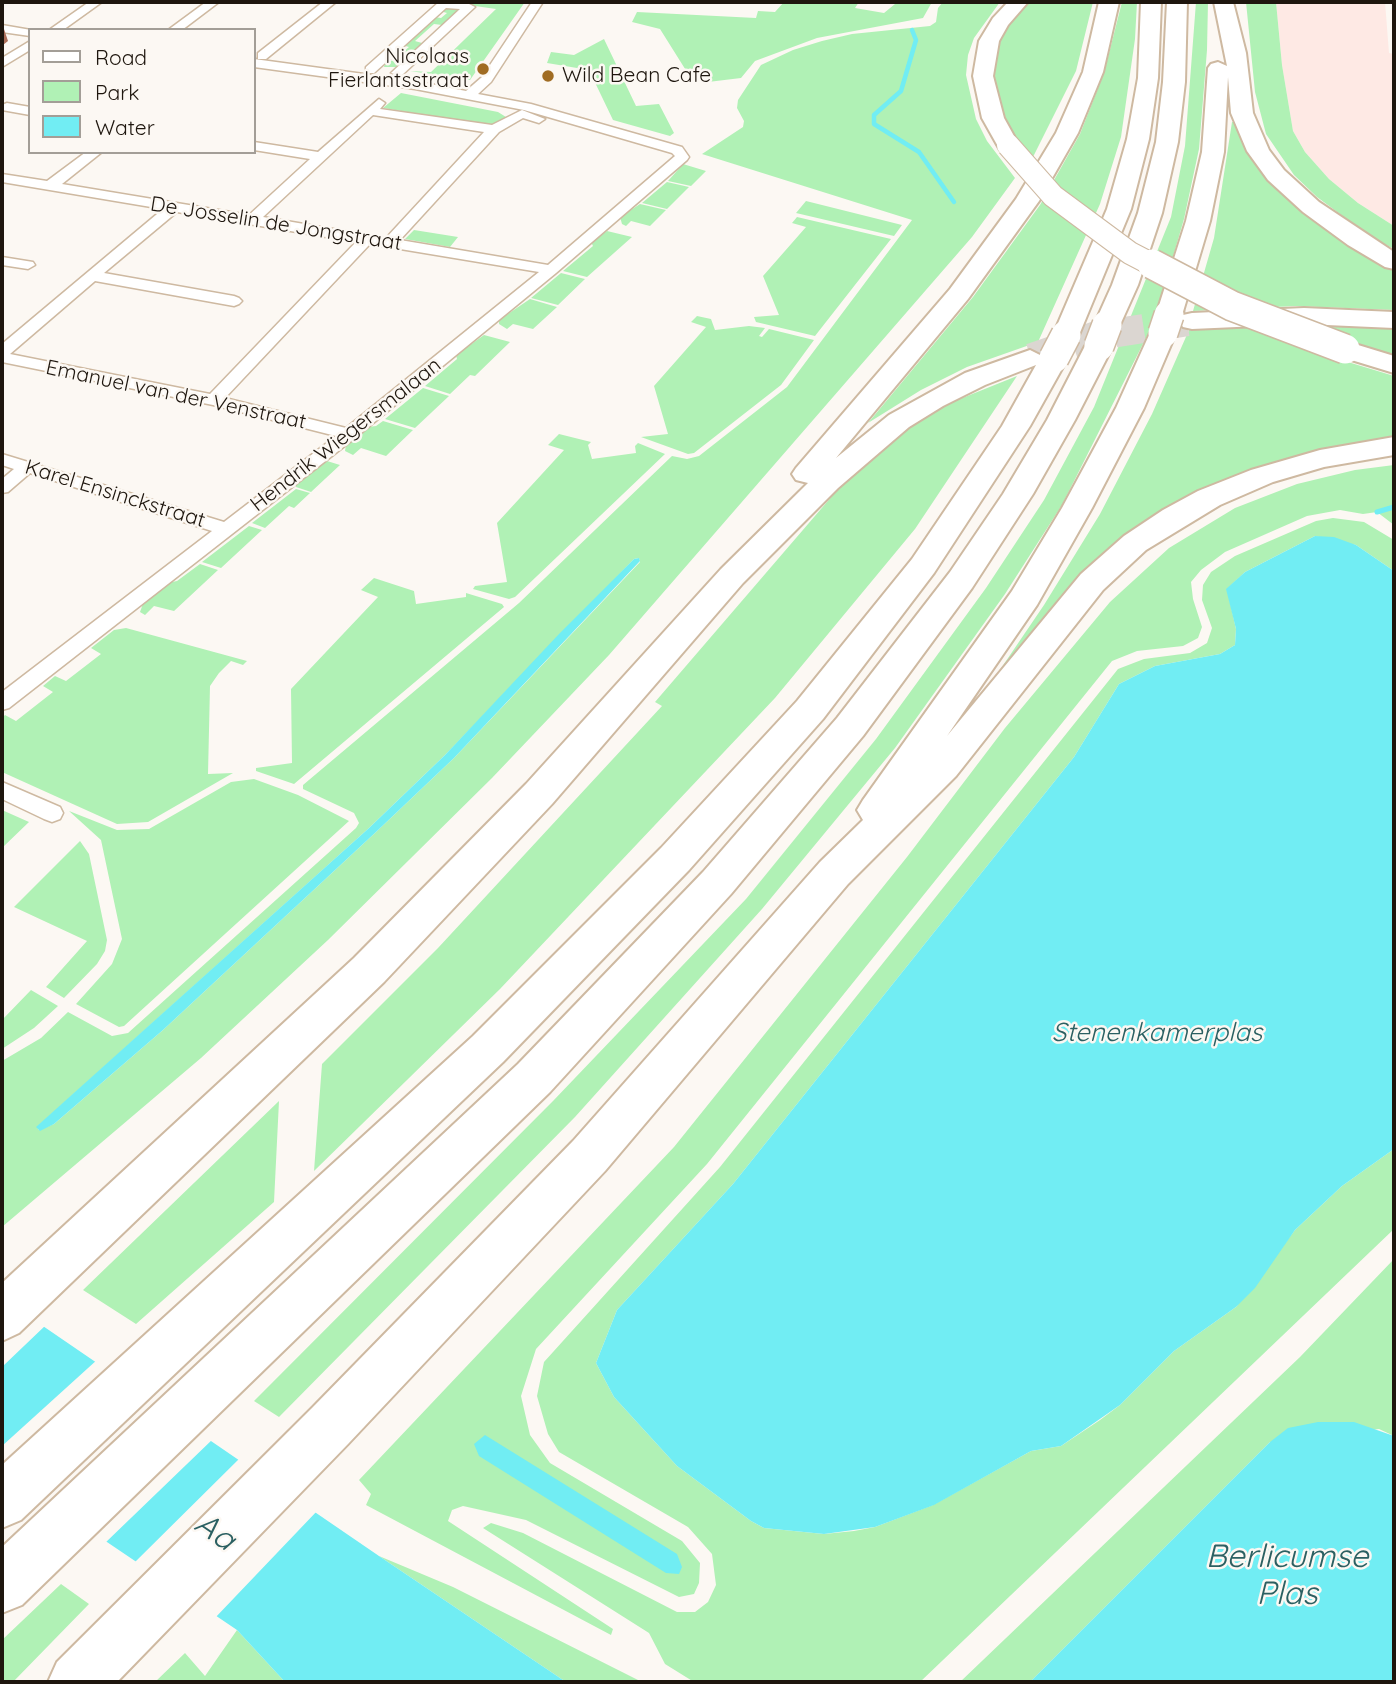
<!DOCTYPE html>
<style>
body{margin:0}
#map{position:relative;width:1396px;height:1684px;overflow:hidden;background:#fcf8f3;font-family:Quicksand,sans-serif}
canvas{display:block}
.frame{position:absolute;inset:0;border:4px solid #1e160e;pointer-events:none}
.legend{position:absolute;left:28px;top:28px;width:228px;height:126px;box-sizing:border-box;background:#fcf8f3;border:2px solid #a39e97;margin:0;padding:9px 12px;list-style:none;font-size:21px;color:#1e160e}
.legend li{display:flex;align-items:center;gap:14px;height:35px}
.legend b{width:35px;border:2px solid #a39e97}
</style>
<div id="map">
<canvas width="1396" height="1684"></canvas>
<div class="frame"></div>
<ul class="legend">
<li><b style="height:9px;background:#fff"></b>Road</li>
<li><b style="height:19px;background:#b0f1b5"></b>Park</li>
<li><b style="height:19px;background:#71edf3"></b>Water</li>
</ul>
</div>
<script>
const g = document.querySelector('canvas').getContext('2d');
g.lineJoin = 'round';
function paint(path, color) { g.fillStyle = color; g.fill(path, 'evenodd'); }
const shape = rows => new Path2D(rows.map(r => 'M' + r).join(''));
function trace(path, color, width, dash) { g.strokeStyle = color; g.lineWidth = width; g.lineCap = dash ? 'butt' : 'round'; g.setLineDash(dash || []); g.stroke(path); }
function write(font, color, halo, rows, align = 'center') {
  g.font = font + ' Quicksand,sans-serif'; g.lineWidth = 5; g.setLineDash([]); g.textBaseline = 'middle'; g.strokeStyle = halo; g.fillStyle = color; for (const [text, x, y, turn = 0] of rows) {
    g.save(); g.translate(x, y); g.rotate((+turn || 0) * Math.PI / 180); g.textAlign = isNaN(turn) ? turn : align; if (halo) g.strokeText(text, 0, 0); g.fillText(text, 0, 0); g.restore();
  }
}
paint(shape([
 [1276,2,1385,2,1389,53,1394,54,1394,226,1358,203,1329,179,1305,152,1293,131,1282,65]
]), '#fee9e4');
paint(shape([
 [447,2,525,2,470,80,410,71,431,72,496,9],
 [784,2,859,2,855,8,884,13,895,4,904,2,932,2,923,18,817,38,755,61,741,78,708,82,687,72,660,29,632,22,637,12,756,18,758,11,775,12],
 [943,2,1000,2,974,38,968,55,966,75,976,119,987,141,1015,178,972,237,609,655,492,778,328,940,201,1058,2,1227,2,1061,41,1038,68,1012,112,1036,128,1033,356,828,359,823,354,813,303,789,303,785,519,603,672,456,687,459,699,456,787,387,912,220,702,154,743,127,744,121,737,108,738,100,761,65,793,50,822,41,852,34,930,26,936,22,938,8],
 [639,558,640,562,454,758,376,832,163,1030,54,1124,39,1130,37,1127,369,828,445,755,634,559],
 [1027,2,1093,2,1076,71,1031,161,1013,138,990,76,998,42,1007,23],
 [1122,2,1137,2,1135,39,1121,137,1100,204,1038,342,967,367,921,390,868,423,973,297,1040,205,1080,134,1104,73],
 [1196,2,1208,2,1207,50,1199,149,1184,219,1154,322,1062,505,1005,594,895,748,762,909,575,1117,279,1417,254,1401,553,1101,746,899,876,739,986,588,1044,500,1094,407,1171,217,1185,146],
 [1246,2,1276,2,1282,65,1293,131,1305,152,1329,179,1358,203,1394,226,1394,249,1371,237,1317,197,1294,175,1266,134,1255,92],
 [451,8,460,11,442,25,434,24,415,41,422,43,396,67,384,67,386,60,394,61,398,57,391,55,395,51,403,52,409,47,402,45,434,17,441,18,447,13,440,11],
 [604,39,636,106,659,104,674,133,670,136,613,120,589,70,547,63,551,52,574,55],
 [401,93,498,112,506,117,492,126,383,108],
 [1232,122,1236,122,1345,241,1394,269,1394,310,1296,306,1193,311,1214,238],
 [683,164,706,171,691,186,668,181],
 [667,182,689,187,667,209,642,203],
 [806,201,902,225,894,236,796,213],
 [640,204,666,210,650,226,631,221,626,226,622,224,620,217],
 [797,217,891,239,815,336,756,322,754,317,779,315,763,276,806,227,792,223],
 [414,230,458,237,450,247,405,239],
 [607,231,632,237,587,277,563,271,593,246,591,242],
 [561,273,585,279,558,305,531,298],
 [530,299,557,307,533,329,513,324,507,329,499,324,499,320],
 [697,316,711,319,715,330,749,326,765,328,759,336,762,337,769,329,814,340,781,385,694,453,688,454,641,437,668,434,654,386,706,327,691,322],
 [1306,323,1394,327,1394,359,1350,343,1338,359,1394,376,1394,438,1312,452,1200,492,989,686,1044,605,1100,514,1152,414,1189,330],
 [484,335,510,342,475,376,470,375,450,394,425,386,457,359,456,355],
 [1017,376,915,529,775,698,500,989,314,1171,322,1064,438,948,662,706,655,702,839,488,906,430,945,405],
 [423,388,449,396,415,428,385,419],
 [383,421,413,430,386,456,361,448,353,455,345,451,346,445,368,427,376,426],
 [559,434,591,442,588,445,592,459,636,453,635,446,638,443,665,454,515,597,509,599,473,589,475,586,507,582,497,523,564,450,548,445],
 [327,461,340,465,311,492,296,487,296,484],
 [1394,465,1394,525,1377,512,1363,514,1340,510,1307,516,1225,552,1201,570,1191,582,1193,599,1202,627,1198,638,1183,646,1137,651,1112,661,707,1164,536,1349,521,1396,530,1435,550,1463,682,1541,700,1563,699,1583,694,1594,679,1597,526,1520,463,1506,452,1510,448,1521,613,1629,611,1635,366,1505,371,1494,359,1480,674,1147,907,857,1005,728,1110,602,1169,548,1235,508,1297,484,1355,470],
 [296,489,310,493,294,508,289,506,265,528,252,523],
 [1333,518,1364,522,1394,540,1394,571,1356,545,1315,536,1245,572,1227,589,1236,629,1235,645,1220,654,1155,666,1119,684,1074,757,733,1184,617,1310,596,1363,614,1397,677,1466,751,1521,764,1528,824,1534,854,1531,875,1527,933,1505,1031,1451,1061,1446,1100,1420,1120,1405,1174,1351,1236,1307,1295,1230,1342,1186,1394,1149,1394,1229,920,1682,694,1682,665,1664,649,1633,483,1528,491,1523,523,1533,677,1612,695,1612,708,1602,716,1585,712,1554,688,1527,559,1452,548,1434,537,1396,544,1362,720,1167,1118,669,1144,659,1190,653,1207,643,1212,628,1202,600,1203,585,1211,572,1235,556,1316,521],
 [249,526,262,530,221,568,202,562],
 [200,564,218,570,174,611,154,606,145,615,140,612,144,601,167,583,177,581],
 [374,578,414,591,416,604,466,597,466,593,502,604,504,607,294,784,256,771,256,768,292,763,291,689,378,597,361,590],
 [126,628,247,661,243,665,231,661,219,673,210,686,208,774,233,773,148,822,117,824,2,772,2,718,5,715,16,721,53,692,43,686,55,676,66,681,101,654,91,648,114,630],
 [254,779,298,795,349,821,124,1026,119,1027,76,1004,112,964,122,939,101,840,69,811,117,830,149,829,231,782],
 [2,810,29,822,2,848],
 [80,841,89,854,107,940,105,951,97,964,64,998,46,987,87,941,14,907],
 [31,990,58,1006,34,1028,2,1049,2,1020],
 [279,1101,274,1202,136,1324,83,1290],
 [1394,1259,1394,1436,1379,1429,1270,1442,1030,1682,960,1682,1300,1357],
 [379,1556,453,1587,642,1682,566,1682],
 [61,1584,89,1604,13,1682,2,1682,2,1640],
 [237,1630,285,1682,155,1682,185,1653,205,1676]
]), '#b0f1b5');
paint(shape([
 [1315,536,1334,537,1356,545,1394,571,1394,1149,1342,1186,1295,1230,1255,1288,1236,1307,1174,1351,1120,1405,1061,1446,1031,1451,934,1505,875,1527,824,1534,764,1528,751,1521,677,1466,614,1397,596,1363,617,1310,733,1184,1074,757,1119,684,1155,666,1220,654,1235,645,1236,629,1226,589,1245,572],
 [639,558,640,561,454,758,376,832,163,1030,54,1124,40,1131,36,1127,369,828,445,755,559,634,634,559],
 [2,1298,379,1556,566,1682,285,1682,237,1630,70,1517,2,1467],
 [1318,1422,1354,1422,1394,1436,1394,1682,1030,1682,1270,1442,1288,1428],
 [485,1435,677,1554,682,1567,679,1574,666,1573,479,1456,474,1444]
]), '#71edf3');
paint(shape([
 [2,1294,47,1324,2,1367],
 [98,1359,214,1438,104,1544,2,1471,2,1446],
 [241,1457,318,1510,214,1619,133,1564]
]), '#fcf8f3');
trace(shape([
 [912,30,916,40,901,91,874,115,874,124,919,152,954,202]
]), '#71edf3', 4.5);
trace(shape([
 [1377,512,1394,507]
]), '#71edf3', 5);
trace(shape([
 [1031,358,1095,336,1192,321]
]), '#dbd6d1', 29, [29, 15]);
const street = shape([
 [89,2,102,2,63,30,49,30,89,2],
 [206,2,219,2,182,30,168,30,206,2],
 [323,2,336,2,266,59,258,59,258,53,323,2],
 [439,2,469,4,475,7,401,76,391,73,460,9,446,8,374,73,366,73,366,67,439,2],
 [532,2,543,2,491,82,478,94,531,104,682,147,689,157,687,160,556,273,355,438,9,708,2,710,2,692,212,531,30,473,8,492,2,493,2,479,14,469,2,465,2,454,224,522,336,436,213,405,2,362,2,344,163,209,2,182,2,174,47,181,86,152,102,152,62,184,249,215,310,159,254,150,254,142,318,152,379,99,385,103,380,109,492,125,522,110,545,119,539,123,523,118,499,132,400,240,548,265,675,156,672,153,524,110,415,89,254,67,254,59,415,81,466,91,482,77,532,2],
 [373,115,484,132,386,238,263,217,373,115],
 [177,212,356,242,210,394,10,354,95,281,234,306,239,304,242,301,239,298,234,296,104,273,177,212],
 [370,244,539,272,346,428,225,398,370,244],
 [2,25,31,30,30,36,2,32,2,25],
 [30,41,30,50,2,67,2,58,30,41],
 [7,103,30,107,30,115,2,110,2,105,7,103],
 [2,257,33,262,35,265,28,269,2,265,2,257],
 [2,782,60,807,63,813,60,819,52,822,44,819,2,799,2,782]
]);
const highway = shape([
 [1008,2,1028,2,1008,25,999,41,993,76,1004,118,1019,145,1016,150,1008,152,1000,150,982,118,973,76,979,41,993,18,1008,2],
 [1099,2,1119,2,1103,72,1078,133,1039,201,968,299,836,458,889,415,965,373,1030,350,1042,356,1054,350,1064,352,1068,358,1030,426,934,573,823,719,689,870,503,1062,21,1520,2,1528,2,1465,473,1036,661,848,797,701,912,559,1002,426,1036,365,985,385,943,406,909,427,838,488,743,583,552,804,384,982,19,1333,2,1341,2,1283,354,958,526,784,721,569,808,483,796,480,792,474,796,468,950,289,1016,199,1056,133,1083,72,1099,2],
 [1141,2,1161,2,1158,78,1149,139,1131,209,1079,335,1075,341,1066,343,1057,341,1053,335,1107,209,1127,139,1138,78,1141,2],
 [1167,2,1187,2,1185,82,1178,142,1162,213,1138,285,1120,325,1116,331,1107,333,1098,331,1094,325,1112,285,1138,213,1156,142,1163,82,1167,2],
 [1214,2,1233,2,1246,53,1253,113,1269,150,1284,170,1319,202,1394,252,1394,269,1385,267,1348,245,1303,212,1268,180,1247,151,1231,113,1228,77,1224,152,1210,221,1182,315,1178,321,1169,323,1160,321,1156,315,1186,221,1202,152,1208,68,1211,64,1218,62,1227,66,1214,2],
 [1304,308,1394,312,1394,328,1304,324,1192,329,1183,327,1179,321,1183,315,1192,313,1304,308],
 [1163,325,1172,327,1176,333,1144,408,1092,508,1037,605,947,736,1081,574,1124,536,1163,510,1198,491,1251,470,1320,450,1394,437,1394,455,1324,467,1273,482,1220,505,1146,550,1103,590,956,776,848,884,605,1171,348,1444,117,1682,48,1682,57,1662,312,1408,573,1141,820,862,863,820,857,810,863,800,1012,591,1062,508,1116,408,1150,333,1154,327,1163,325],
 [1099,338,1109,340,1113,346,1075,420,1033,494,972,588,863,736,731,894,550,1092,22,1605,2,1613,2,1547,518,1064,703,872,837,718,950,572,1003,494,1047,420,1085,346,1089,340,1099,338],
 [1345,341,1394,356,1394,373,1335,355,1331,349,1335,343,1345,341]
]);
trace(street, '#ceb9a1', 3);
trace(highway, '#ceb9a1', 4);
paint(street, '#fff');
paint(highway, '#fff');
const highwayBridgeFar1 = shape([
 [1008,145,1053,196,1130,253,1155,266]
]);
const highwayBridge = shape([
 [1152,264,1232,306,1345,349],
 [1163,333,1169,315],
 [1099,346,1107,325],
 [1054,358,1066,335]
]);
trace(highwayBridgeFar1, '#ceb9a1', 24, []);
trace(highwayBridge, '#ceb9a1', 32, []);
trace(highwayBridgeFar1, '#fff', 22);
trace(highwayBridge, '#fff', 29);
paint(shape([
 [2,23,8,41,3,45,4,48,2,50]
]), '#ac6f5a');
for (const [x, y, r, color] of [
 [483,69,7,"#a06c23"],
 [548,76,7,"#a06c23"]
]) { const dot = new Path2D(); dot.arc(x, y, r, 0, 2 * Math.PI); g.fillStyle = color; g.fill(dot); trace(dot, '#fcf8f3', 2.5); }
write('21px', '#1e160e', '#fcf8f3', [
 ["Nicolaas",469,57],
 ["Fierlantsstraat",469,81],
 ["Wild Bean Cafe",562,76,"left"]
], 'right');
write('21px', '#1e160e', '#fcf8f3', [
 ["De Josselin de Jongstraat",276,224,9],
 ["Emanuel van der Venstraat",176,395,12],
 ["Hendrik Wiegersmalaan",346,435,-38],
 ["Karel Ensinckstraat",115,494,17]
]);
write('italic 26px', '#2b6062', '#fcf8f3', [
 ["Stenenkamerplas",1157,1033]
]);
write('italic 32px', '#2b6062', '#fcf8f3', [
 ["Aa",215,1532,35],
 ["Berlicumse",1287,1557],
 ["Plas",1287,1594]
]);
</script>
